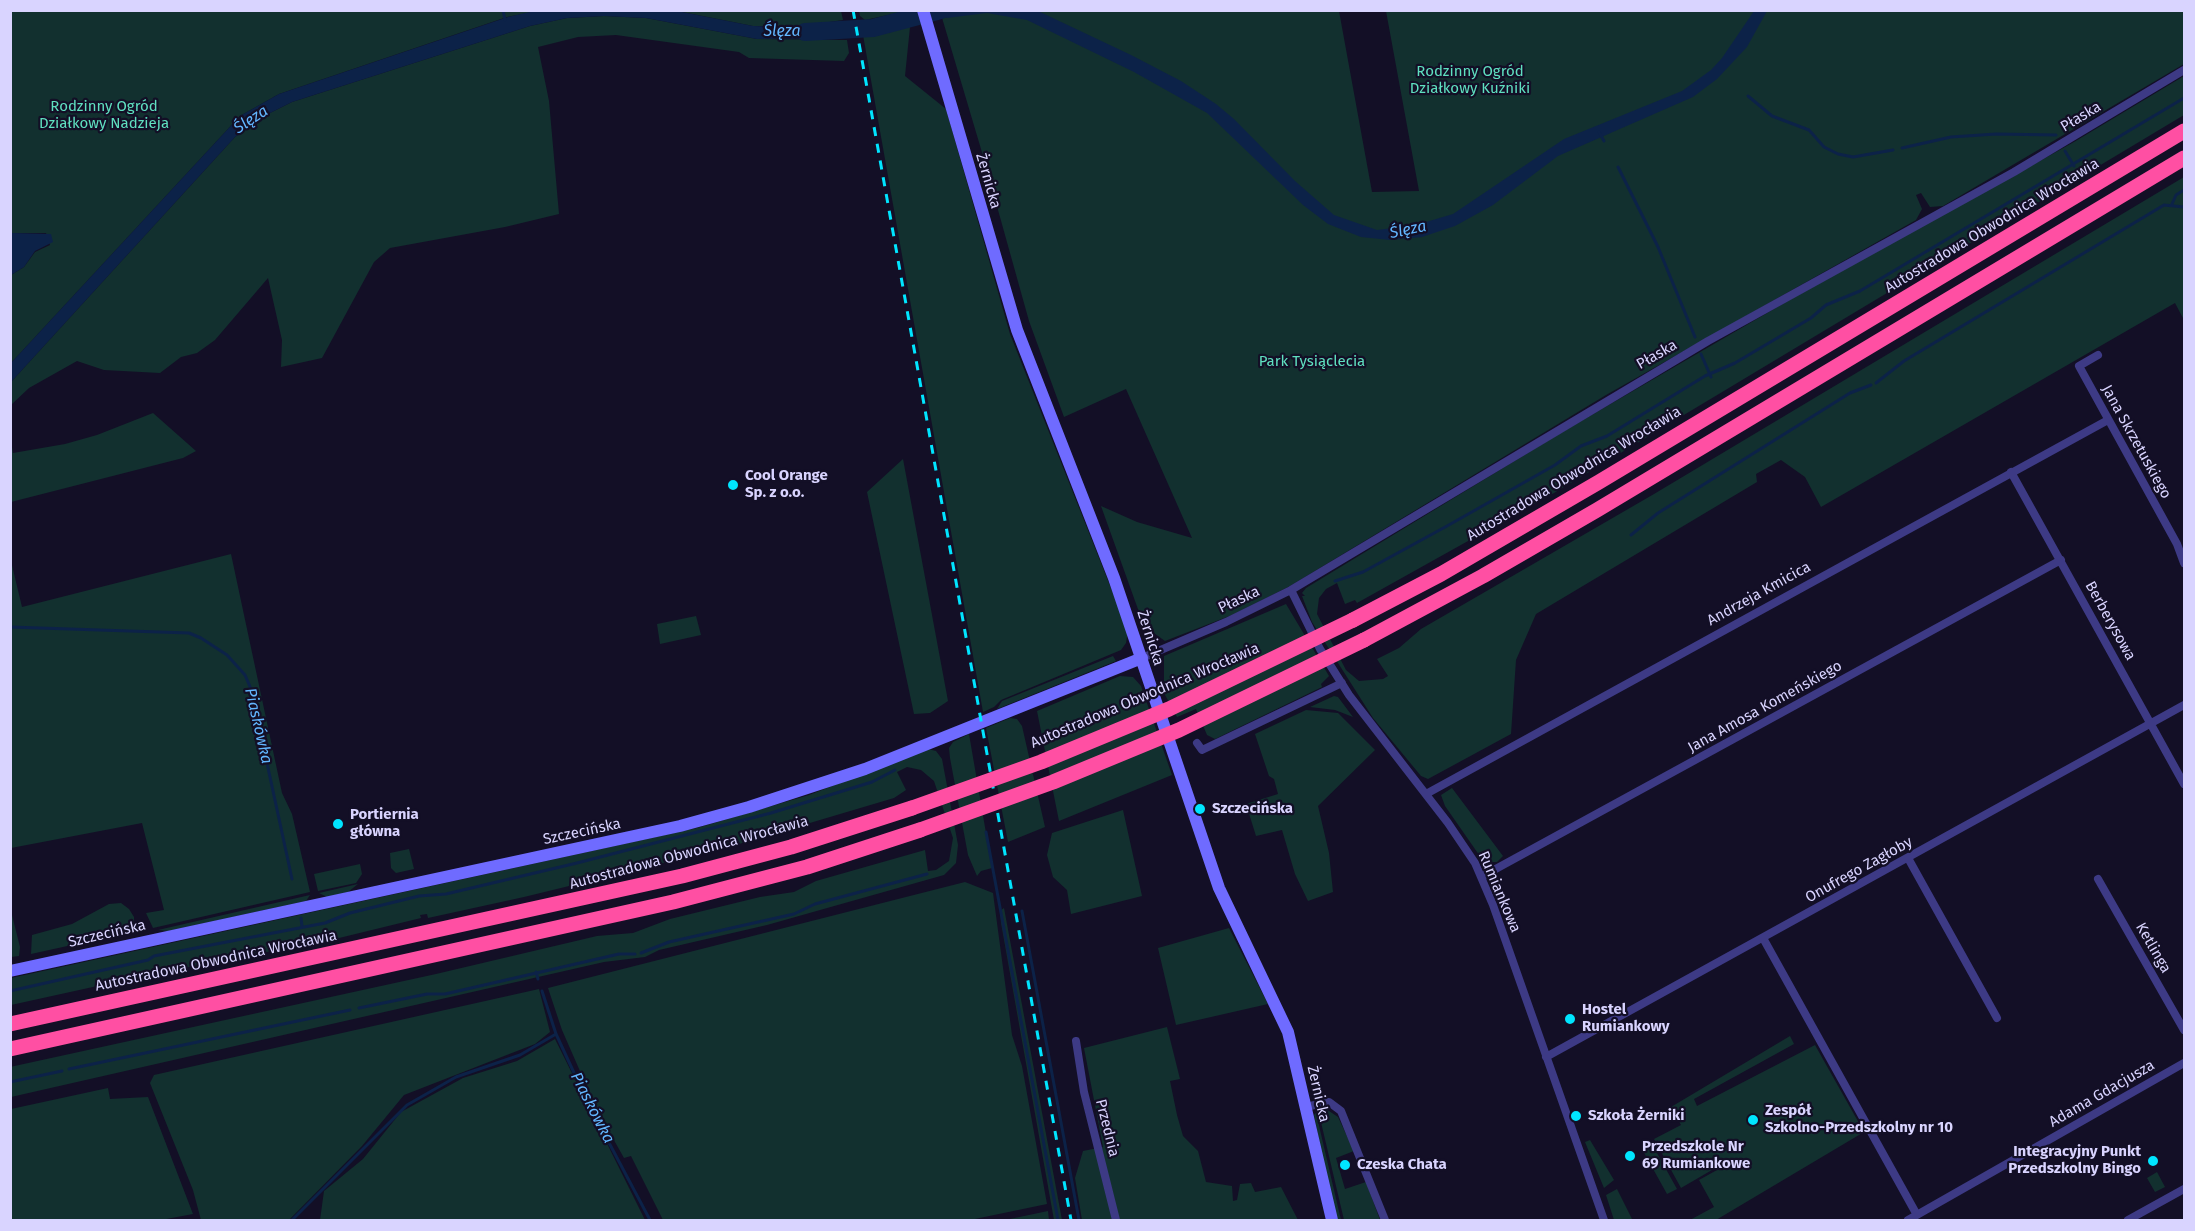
<!DOCTYPE html>
<meta charset="utf-8">
<style>
body{margin:0}
#map{position:relative;width:2195px;height:1231px;overflow:hidden;background:#130f26;font-family:"Fira Sans",sans-serif}
canvas{display:block}
.frame{position:absolute;inset:0;border:12px solid #d9d4ff;pointer-events:none}
</style>
<div id="map">
<canvas width="2195" height="1231"></canvas>
<div class="frame"></div>
</div>
<script>
const g = document.querySelector('canvas').getContext('2d');
g.lineJoin = 'round';
function paint(path, color) { g.fillStyle = color; g.fill(path, 'evenodd'); }
const shape = rows => new Path2D(rows.map(r => 'M' + r).join(''));
function trace(path, color, width, dash) { g.strokeStyle = color; g.lineWidth = width; g.lineCap = dash ? 'butt' : 'round'; g.setLineDash(dash || []); g.stroke(path); }
function write(font, color, halo, rows, align = 'center') {
  g.font = font + ' "Fira Sans",sans-serif'; g.lineWidth = 4.5; g.setLineDash([]); g.textBaseline = 'middle'; g.strokeStyle = halo; g.fillStyle = color; for (const [text, x, y, turn = 0] of rows) {
    g.save(); g.translate(x, y); g.rotate((+turn || 0) * Math.PI / 180); g.textAlign = isNaN(turn) ? turn : align; if (halo) g.strokeText(text, 0, 0); g.fillText(text, 0, 0); g.restore();
  }
}
paint(shape([
 [11,11,538,11,507,17,279,94,240,116,11,363,11,275,24,267,35,252,50,245,46,233,11,233],
 [677,11,841,11,843,20,802,26,753,26],
 [859,11,859,10,907,11,865,20,860,16],
 [940,11,1339,11,1372,192,1419,191,1386,11,2184,11,2184,64,1943,206,1930,207,1921,193,1916,195,1922,209,1916,220,1606,395,1290,586,1232,615,1165,641,1144,626,1101,506,1137,522,1192,538,1126,389,1064,417,1029,321,981,149],
 [604,16,646,18,757,39,847,40,849,53,844,61,749,58,739,52,616,35,578,37,538,47,549,101,559,214,505,227,390,248,374,262,322,358,281,367,282,340,268,278,215,340,197,353,181,357,160,373,104,370,77,361,29,388,11,405,11,382,235,137,262,117,292,102,530,26,567,18],
 [904,26,910,27,905,76,946,109,1010,334,1128,631,1126,643,1121,650,1001,700,994,707,983,712,863,35],
 [2184,76,2184,115,1872,302,1554,493,1357,603,1355,600,1345,604,1337,583,1326,589,1319,598,1317,614,1346,670,1359,681,1383,679,1388,676,1377,659,1399,648,1421,629,1654,494,2184,177,2184,320,2175,303,1821,507,1805,477,1781,460,1756,474,1757,482,1536,614,1516,660,1511,734,1428,779,1421,776,1373,718,1312,622,1302,596,1305,596,1302,593,1306,588,1559,434,1793,298,2074,142],
 [153,413,196,451,183,458,11,502,11,441,13,453,65,444,97,435],
 [903,459,948,701,930,713,914,714,867,492],
 [231,554,282,793,292,814,310,892,153,928,146,913,164,910,142,823,11,848,11,561,22,607],
 [1286,604,1329,676,1321,684,1322,687,1215,739,1207,735,1196,709,1177,717,1164,693,1164,656],
 [696,616,701,635,660,644,657,624],
 [1113,656,1116,661,997,709,1002,701],
 [1120,676,1133,677,1141,686,1172,775,1059,821,1037,711],
 [1334,696,1338,697,1353,717,1335,710,1310,707],
 [1306,710,1338,713,1375,750,1318,806,1329,853,1333,892,1308,901,1295,874,1282,830,1256,836,1246,804,1278,794,1274,779,1269,776,1255,734],
 [1010,718,1017,719,1022,726,1045,827,1008,842,986,728],
 [969,734,992,868,981,871,977,876,968,855,950,758,949,748,953,742],
 [928,749,936,751,942,759,958,845,956,863,944,875,767,925,659,950,645,957,604,962,11,1097,10,1067,436,974,597,936,633,933,670,919,760,897,794,892,816,881,925,850,928,871,936,870,949,861,953,838,934,781,921,770,907,767,897,772,906,790,894,798,729,847,524,897,428,918,427,914,420,915,421,918,335,939,152,974,11,1005,11,978,697,828,809,795],
 [1452,788,1503,856,1497,862,1484,862,1445,806,1441,795],
 [1123,810,1142,896,1071,914,1067,890,1053,877,1047,855,1052,833],
 [409,849,414,869,396,873,391,868,390,853],
 [360,864,362,874,356,883,318,891,314,874],
 [965,882,993,893,1012,1035,1022,1066,1047,1204,970,1220,663,1220,631,1156,624,1158,597,1110,562,1030,548,988],
 [358,884,348,892,327,897,319,893],
 [310,895,306,901,168,931,158,930],
 [121,903,129,909,134,917,134,927,131,932,31,954,32,935,72,924,109,904],
 [10,907,20,947,19,956,11,957],
 [1004,908,1062,1220,1054,1220,1001,923,1000,911],
 [1229,928,1268,1004,1176,1025,1158,948],
 [539,989,550,1032,535,1044,404,1095,362,1146,289,1220,201,1220,193,1190,150,1083,154,1075],
 [1167,1027,1180,1079,1170,1081,1177,1115,1183,1136,1198,1151,1206,1182,1232,1186,1233,1201,1237,1200,1240,1184,1251,1183,1255,1192,1281,1187,1298,1220,1082,1220,1075,1178,1083,1151,1103,1147,1084,1048],
 [1790,1036,1794,1044,1694,1099,1697,1106,1815,1045,1864,1132,1716,1220,1690,1220,1714,1207,1699,1180,1726,1165,1724,1163,1681,1188,1654,1139,1681,1125,1671,1107],
 [555,1039,645,1220,320,1220,324,1191,363,1159,401,1112,463,1078,517,1061],
 [108,1088,110,1099,148,1097,193,1214,161,1220,11,1220,11,1109],
 [1319,1109,1317,1117,1341,1220,1335,1220,1314,1115],
 [1326,1109,1338,1117,1354,1151,1336,1158,1345,1189,1366,1182,1380,1220,1344,1220,1320,1118],
 [1590,1140,1614,1180,1604,1188,1585,1142],
 [1652,1144,1677,1189,1667,1194,1642,1149],
 [2157,1172,2165,1187,2155,1192,2147,1178],
 [1617,1189,1632,1219,1630,1220,1614,1220,1606,1195],
 [1048,1211,1049,1220,1005,1220,1029,1215]
]), '#12302f');
paint(shape([
 [538,10,677,11,753,26,781,27,827,22,828,38,757,39,646,18,604,16,567,18,530,26,292,102,262,117,235,137,11,382,11,363,240,116,279,94,508,17],
 [940,11,1038,11,1131,55,1181,81,1216,104,1234,119,1295,181,1334,215,1377,230,1416,225,1453,214,1564,139,1682,91,1711,70,1722,58,1754,11,1767,11,1747,47,1717,79,1693,97,1558,156,1493,205,1455,226,1422,237,1390,240,1361,237,1328,224,1303,205,1207,113,1134,72,1027,20,987,13,947,18,941,15],
 [11,233,51,234,53,242,35,251,24,267,11,275]
]), '#0c2248');
trace(shape([
 [503,10,505,20],
 [1748,96,1772,116,1809,130,1824,147,1838,154,1853,157,1893,150],
 [1599,132,1604,141],
 [1902,148,1951,137,1996,134,2056,135],
 [2065,151,2074,166],
 [1618,167,1658,247,1695,337],
 [2172,204,2176,195,2184,190],
 [1701,354,1711,377],
 [1876,383,1904,361,2164,205,2184,207],
 [1631,535,1658,513,1850,393,1871,385],
 [1335,581,1363,572,1447,526,1555,465,1581,446,1607,436,1705,376,1735,363,1811,318,1826,305,1860,291,2184,98],
 [10,627,189,633,201,638,227,655,245,675,251,689,292,879],
 [986,832,1058,1220],
 [1022,911,1079,1220],
 [301,918,302,926],
 [641,953,669,942,794,914,815,904,927,874],
 [536,972,538,979],
 [10,991,148,960,154,956,325,923,350,913,419,896,446,894,577,863,771,813,872,782,895,770],
 [542,991,556,1034,589,1105,650,1220],
 [359,1008,427,994,445,994,619,954,635,954],
 [69,1069,350,1010],
 [10,1082,62,1071],
 [292,1220,407,1105,456,1077,520,1055,556,1034]
]), '#0c2248', 3);
trace(shape([
 [805,32,873,28,941,10]
]), '#0c2248', 18);
trace(shape([
 [2098,355,2079,366,2177,544,2184,563],
 [2011,472,2184,784],
 [1291,590,1320,649,1349,695,1448,823,1475,863,1493,905,1604,1220],
 [1142,658,1226,622,1291,590,1708,341,2014,172,2184,70],
 [1197,743,1202,750,1342,683],
 [1426,794,2108,420],
 [1908,858,1997,1018],
 [1481,877,2061,560],
 [2098,879,2184,1030],
 [1763,938,1917,1215],
 [1076,1041,1084,1092,1116,1220],
 [1546,1057,2184,705],
 [1305,1107,1329,1102,1341,1111,1385,1220],
 [1908,1220,2184,1063],
 [2128,1220,2184,1189]
]), '#3d3a85', 8);
trace(shape([
 [923,10,1017,330,1114,578,1219,888,1288,1032,1332,1220],
 [10,971,680,826,749,807,865,769,1142,658]
]), '#6f6bff', 12);
trace(shape([
 [1353,620,1441,574,1599,482,2184,131],
 [1364,640,1483,576,1597,510,2184,158],
 [10,1024,682,876,791,847,912,808],
 [10,1049,673,902,807,867,920,830]
]), '#ff4fa3', 15);
trace(shape([
 [853,10,1071,1220]
]), '#00e5ff', 3, [9, 8]);
trace(shape([
 [912,808,1041,762,1169,709,1353,620],
 [920,830,1053,782,1179,730,1364,640]
]), '#ff4fa3', 15);
for (const [x, y, r, color] of [
 [733,485,6,"#00e5ff"],
 [1200,809,6,"#00e5ff"],
 [338,824,6,"#00e5ff"],
 [1570,1019,6,"#00e5ff"],
 [1576,1116,6,"#00e5ff"],
 [1753,1120,6,"#00e5ff"],
 [1630,1156,6,"#00e5ff"],
 [2153,1161,6,"#00e5ff"],
 [1345,1165,6,"#00e5ff"]
]) { const dot = new Path2D(); dot.arc(x, y, r, 0, 2 * Math.PI); g.fillStyle = color; g.fill(dot); trace(dot, '#130f26', 2); }
write('15px', '#5fe0c0', '#130f26', [
 ["Rodzinny Ogród",1470,72],
 ["Działkowy Kuźniki",1470,89],
 ["Rodzinny Ogród",104,107],
 ["Działkowy Nadzieja",104,124],
 ["Park Tysiąclecia",1312,362]
]);
write('15px', '#d9d4ff', '#130f26', [
 ["Płaska",2081,117,-31],
 ["Żernicka",988,181,74],
 ["Autostradowa Obwodnica Wrocławia",1992,226,-31],
 ["Płaska",1657,355,-30],
 ["Jana Skrzetuskiego",2136,442,61],
 ["Autostradowa Obwodnica Wrocławia",1574,474,-31],
 ["Andrzeja Kmicica",1759,594,-29],
 ["Płaska",1239,600,-25],
 ["Berberysowa",2110,621,61],
 ["Żernicka",1150,638,72],
 ["Autostradowa Obwodnica Wrocławia",1145,696,-23],
 ["Jana Amosa Komeńskiego",1765,707,-29],
 ["Szczecińska",582,832,-12],
 ["Autostradowa Obwodnica Wrocławia",689,853,-15],
 ["Onufrego Zagłoby",1859,870,-29],
 ["Rumiankowa",1499,892,67],
 ["Szczecińska",107,934,-13],
 ["Ketlinga",2153,948,60],
 ["Autostradowa Obwodnica Wrocławia",216,961,-12],
 ["Żernicka",1318,1094,77],
 ["Adama Gdacjusza",2102,1094,-30],
 ["Przednia",1107,1128,76]
]);
write('bold 15px', '#d9d4ff', '#130f26', [
 ["Cool Orange",745,476],
 ["Sp. z o.o.",745,493],
 ["Szczecińska",1212,809],
 ["Portiernia",350,815],
 ["główna",350,832],
 ["Hostel",1582,1010],
 ["Rumiankowy",1582,1027],
 ["Zespół",1765,1111],
 ["Szkolno-Przedszkolny nr 10",1765,1128],
 ["Szkoła Żerniki",1588,1116],
 ["Przedszkole Nr",1642,1147],
 ["69 Rumiankowe",1642,1164],
 ["Integracyjny Punkt",2141,1152,"right"],
 ["Przedszkolny Bingo",2141,1169,"right"],
 ["Czeska Chata",1357,1165]
], 'left');
write('italic 16px', '#62b6ff', '#130f26', [
 ["Ślęza",782,32],
 ["Ślęza",251,120,-34],
 ["Ślęza",1408,230,-12],
 ["Piaskówka",258,726,77],
 ["Piaskówka",592,1108,63]
]);
</script>
